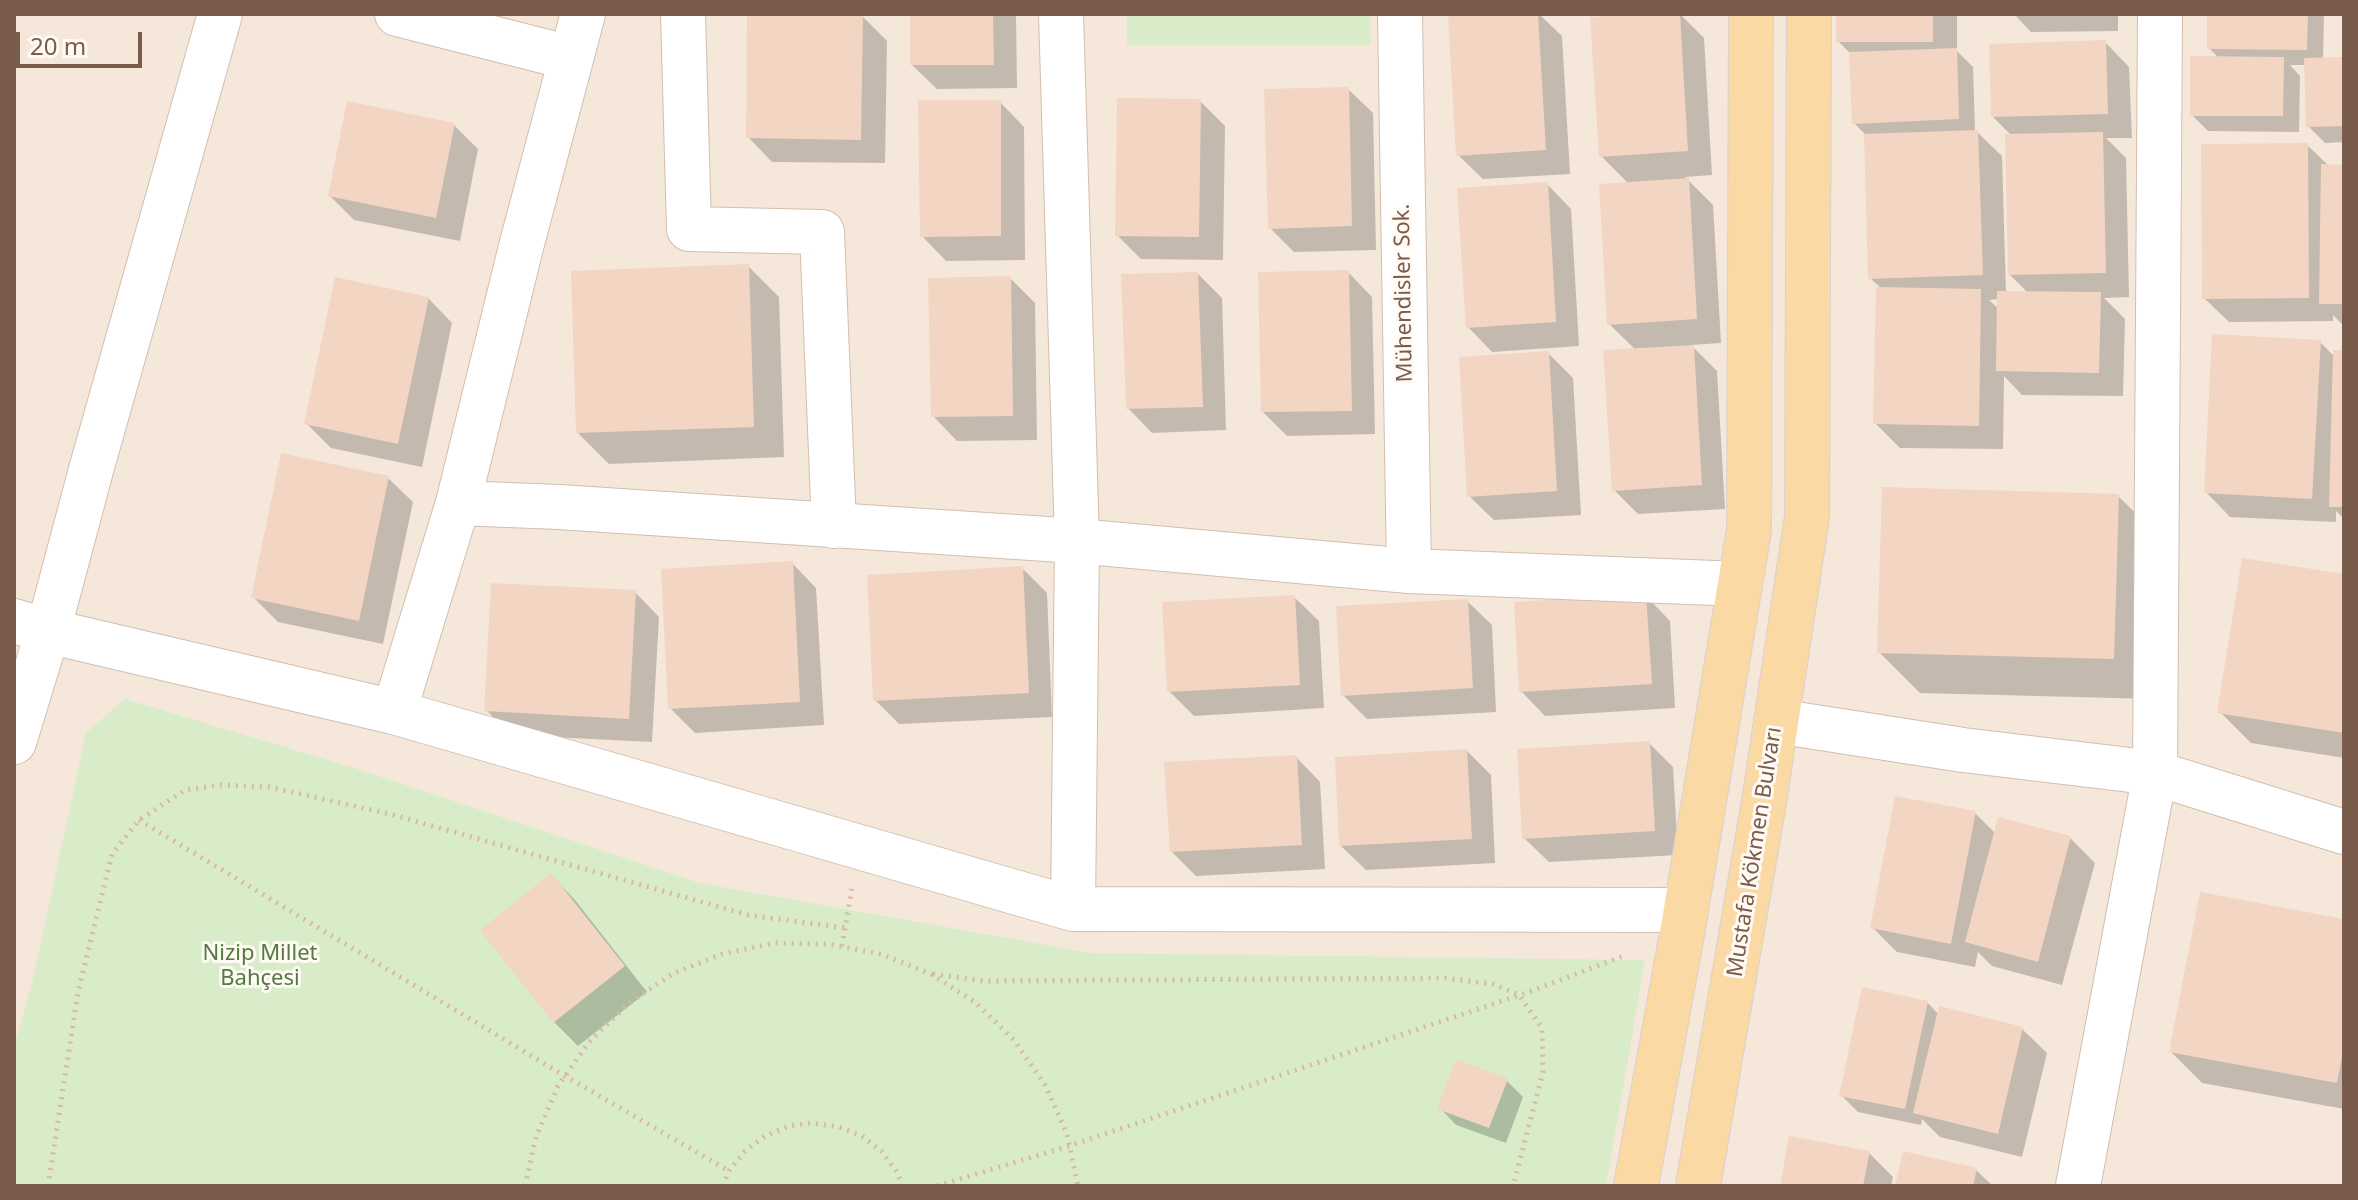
<!DOCTYPE html>
<meta charset="utf-8">
<style>
body{margin:0}
#map{position:relative;width:2358px;height:1200px;overflow:hidden;background:#fdf6ec;font-family:"Noto Sans",sans-serif}
canvas{display:block}
.frame{position:absolute;inset:0;border:16px solid #7a5c4d;pointer-events:none}
.scale{position:absolute;left:16px;top:32px;width:126px;height:36px;box-sizing:border-box;border:4px solid #7a5c4d;border-top:0;padding-left:10px;font-size:24px;line-height:28px;white-space:nowrap;color:#7a5c4d;-webkit-text-stroke:6px #fffaf3;paint-order:stroke}
</style>
<div id="map">
<canvas width="2358" height="1200"></canvas>
<div class="frame"></div>
<div class="scale">20 m</div>
</div>
<script>
const g = document.querySelector('canvas').getContext('2d');
g.lineJoin = 'round';
function paint(path, color) { g.fillStyle = color; g.fill(path, 'evenodd'); }
const shape = rows => new Path2D(rows.map(r => 'M' + r).join(''));
function trace(path, color, width, dash) { g.strokeStyle = color; g.lineWidth = width; g.lineCap = dash ? 'butt' : 'round'; g.setLineDash(dash || []); g.stroke(path); }
function write(font, color, halo, rows, align = 'center') {
  g.font = font + ' "Noto Sans",sans-serif'; g.lineWidth = 6; g.setLineDash([]); g.textBaseline = 'middle'; g.strokeStyle = halo; g.fillStyle = color; for (const [text, x, y, turn = 0] of rows) {
    g.save(); g.translate(x, y); g.rotate((+turn || 0) * Math.PI / 180); g.textAlign = isNaN(turn) ? turn : align; if (halo) g.strokeText(text, 0, 0); g.fillText(text, 0, 0); g.restore();
  }
}
paint(shape([
 [14,14,2344,14,2344,1186,14,1186]
]), '#f5e8da');
paint(shape([
 [1127,14,1370,14,1370,45,1127,45],
 [125,699,351,767,699,883,1091,953,1645,960,1606,1186,14,1186,14,1047,34,975,86,733]
]), '#d8ecc9');
paint(shape([
 [912,14,1016,14,1017,88,937,89,912,65],
 [1478,14,1539,14,1562,36,1570,174,1483,179,1458,155],
 [1665,14,1680,14,1704,38,1712,175,1685,177,1713,205,1721,343,1691,345,1717,371,1725,509,1638,514,1614,490,1636,350,1609,324,1629,184,1601,156],
 [1838,14,1957,14,1957,51,1973,67,1975,132,1977,132,2002,156,2006,293,2029,294,2010,275,2012,136,1993,117,2105,42,2129,67,2132,138,2106,138,2126,158,2129,297,2104,298,2125,319,2123,396,2022,395,2004,376,2003,449,1900,448,1875,423,1882,289,1870,278,1866,135,1854,123,1851,54,1838,41],
 [1999,299,1999,309,1989,300],
 [2014,14,2118,14,2118,31,2031,32],
 [2209,14,2324,14,2323,60,2344,59,2344,142,2325,143,2308,126,2306,65,2290,65,2300,76,2299,132,2208,131,2192,115,2219,58,2209,48],
 [862,16,887,41,885,163,772,162,748,137],
 [1348,89,1373,113,1376,250,1294,252,1270,228],
 [1200,101,1225,126,1223,260,1141,259,1117,235],
 [1000,102,1024,127,1025,260,946,261,922,236],
 [454,125,478,149,460,241,354,220,330,196],
 [2307,145,2329,166,2344,167,2344,326,2333,315,2333,321,2229,322,2204,298],
 [1547,184,1571,209,1579,346,1492,352,1468,327],
 [748,266,779,297,784,457,609,464,578,433],
 [1348,272,1372,297,1375,434,1287,436,1262,411],
 [1198,274,1222,298,1226,430,1152,433,1128,408],
 [1010,278,1035,303,1037,440,957,441,933,416],
 [428,298,452,323,422,467,331,448,306,423],
 [2320,342,2334,356,2344,352,2344,519,2336,511,2336,522,2230,517,2206,492],
 [1548,353,1573,378,1581,515,1494,520,1469,496],
 [388,478,413,502,383,644,278,622,253,597],
 [2118,496,2159,536,2154,699,1920,693,1879,652],
 [792,563,816,588,824,725,695,733,670,708],
 [1022,568,1047,593,1052,717,899,724,875,700],
 [2344,576,2344,758,2251,743,2220,712],
 [635,592,659,617,652,742,511,735,486,710],
 [1646,596,1670,621,1675,708,1545,716,1521,691],
 [1294,597,1319,621,1324,708,1194,716,1169,691],
 [1467,601,1492,625,1496,712,1367,719,1343,695],
 [1649,743,1673,767,1678,855,1549,862,1524,838],
 [1467,751,1491,775,1495,863,1366,870,1341,846],
 [1296,757,1320,782,1325,869,1196,876,1172,852],
 [1975,813,1995,833,2070,838,2095,863,2062,985,1992,966,1978,952,1975,967,1897,952,1873,928],
 [551,875,575,900,647,992,578,1046,554,1022],
 [2344,921,2344,1109,2202,1083,2171,1052],
 [1927,1002,1939,1015,2022,1029,2047,1053,2022,1157,1940,1137,1922,1119,1921,1125,1858,1112,1841,1095],
 [1507,1081,1523,1097,1506,1143,1456,1125,1440,1108],
 [1869,1153,1893,1177,1891,1186,1782,1186],
 [1976,1170,1993,1186,1897,1186]
]), '#0003');
paint(shape([
 [747,14,863,14,861,140,746,138],
 [910,14,993,14,994,65,910,65],
 [1538,14,1546,150,1456,156,1448,15],
 [1634,14,1680,14,1688,151,1599,157,1590,17],
 [1836,14,1933,14,1933,42,1836,42],
 [2207,14,2308,14,2307,50,2207,49],
 [2106,40,2108,114,1991,117,1989,44],
 [1957,48,1959,119,1852,124,1849,52],
 [2190,56,2284,57,2283,116,2190,116],
 [2344,57,2344,126,2306,127,2304,58],
 [1349,87,1352,226,1268,229,1264,89],
 [1117,98,1201,99,1199,237,1115,236],
 [918,100,1001,100,1001,236,920,237],
 [347,101,455,123,436,218,328,196],
 [1978,130,1983,275,1868,279,1864,134],
 [2103,132,2106,273,2008,275,2005,134],
 [2308,143,2309,298,2202,299,2201,144],
 [2321,164,2344,165,2344,304,2319,304],
 [1689,178,1697,319,1607,325,1599,184],
 [1548,182,1556,322,1466,328,1457,188],
 [749,264,754,427,576,433,571,271],
 [1349,270,1352,411,1261,412,1258,272],
 [1198,272,1203,407,1126,409,1121,274],
 [1011,276,1013,416,931,417,928,278],
 [335,277,429,297,398,444,304,424],
 [1876,287,1981,289,1979,426,1873,424],
 [1997,291,2101,292,2099,373,1996,371],
 [2212,334,2321,340,2312,499,2204,493],
 [1694,345,1702,485,1612,491,1603,350],
 [2333,350,2344,350,2344,507,2329,507],
 [1549,351,1557,491,1467,497,1459,357],
 [281,453,389,476,359,621,251,598],
 [1882,487,2119,494,2114,659,1877,653],
 [2242,558,2344,574,2344,733,2217,713],
 [793,561,800,702,668,709,661,569],
 [1023,566,1029,693,873,701,867,575],
 [491,583,636,590,629,719,484,711],
 [1646,594,1652,684,1519,692,1514,602],
 [1295,595,1300,685,1167,692,1162,602],
 [1468,599,1473,688,1341,696,1336,606],
 [1650,741,1655,831,1522,839,1517,749],
 [1467,749,1472,839,1339,846,1335,757],
 [1297,755,1302,845,1170,852,1164,762],
 [1895,796,1976,811,1951,944,1870,928],
 [1998,817,2071,836,2038,962,1965,942],
 [551,873,625,966,553,1023,480,930],
 [2200,892,2344,919,2344,1046,2337,1083,2169,1052],
 [1862,987,1928,1001,1905,1109,1839,1096],
 [1939,1006,2023,1027,1998,1134,1913,1113],
 [1456,1059,1508,1079,1489,1128,1437,1109],
 [1789,1136,1870,1151,1863,1186,1780,1186],
 [1903,1151,1977,1168,1973,1186,1895,1186]
]), '#f3d5c3');
const minor = shape([
 [397,14,571,58],
 [683,14,689,229,822,232,834,526],
 [1061,14,1077,541,1073,909,1686,910],
 [1400,14,1409,571],
 [458,503,559,507,1077,541,1409,571,1740,584],
 [14,621,48,631,394,712,1073,909],
 [394,712,458,503,521,247,583,14],
 [1776,721,1963,750,2155,773,2344,832],
 [14,742,48,631,91,470,220,14],
 [2078,1186,2155,773,2160,14]
]);
const major = shape([
 [1636,1186,1682,934,1749,530,1751,14],
 [1698,1186,1764,802,1807,517,1809,14]
]);
trace(minor, '#d1beb0', 46);
trace(major, '#dad1cd', 46);
trace(shape([
 [139,820,565,1076,729,1171],
 [842,946,852,887],
 [933,974,984,981,1445,978,1493,984,1519,995,1542,1028,1543,1072,1513,1186],
 [48,1186,78,992,112,854,139,820,185,790,220,785,269,787,390,814,748,915,846,928],
 [525,1186,536,1137,558,1086,589,1042,628,1004,672,974,722,954,775,943,828,944,881,954,931,974,976,1003,1014,1040,1045,1085,1067,1134,1078,1186],
 [723,1186,729,1171,745,1151,765,1136,789,1126,813,1123,839,1127,862,1136,882,1152,897,1172,903,1186],
 [937,1186,1069,1146,1529,992,1626,955]
]), '#d9b8a5', 5, [2, 6]);
trace(minor, '#fff', 44);
trace(major, '#fbd9a5', 44);
write('22px', '#7a5c4d', '#fffaf3', [
 ["Mühendisler Sok.",1404,293,-91],
 ["Mustafa Kökmen Bulvarı",1755,852,-81]
]);
write('22px', '#537a41', '#fffaf3', [
 ["Nizip Millet",260,954],
 ["Bahçesi",260,979]
]);
</script>
